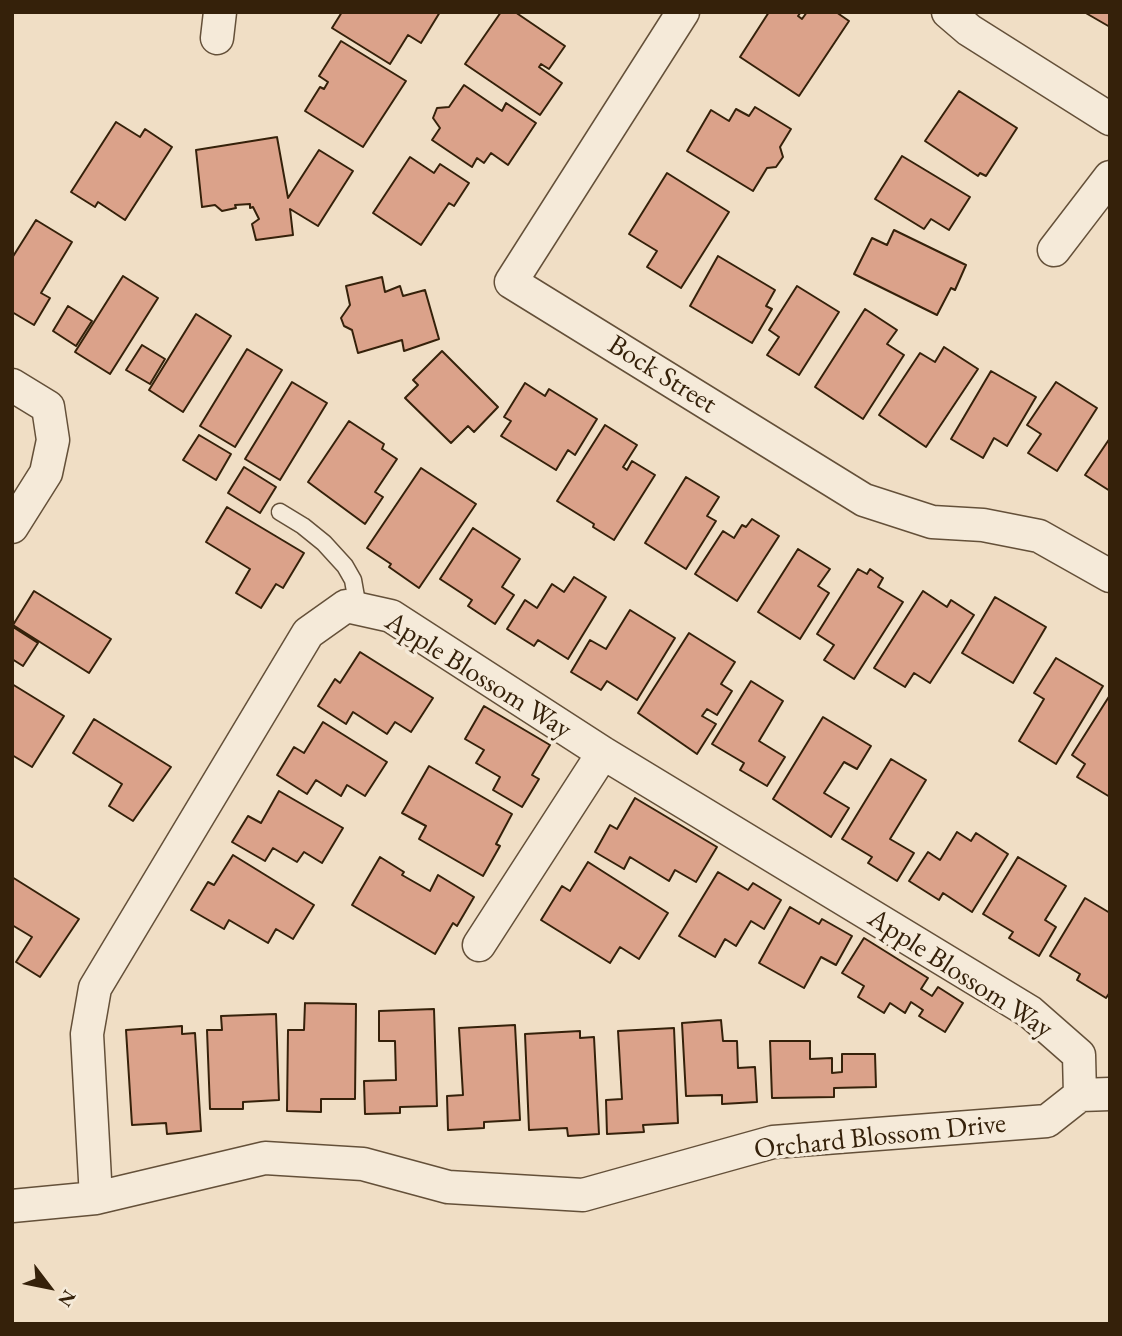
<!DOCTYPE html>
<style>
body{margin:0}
#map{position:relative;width:1122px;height:1336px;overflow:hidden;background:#f0dec5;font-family:"EB Garamond",serif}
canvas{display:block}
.frame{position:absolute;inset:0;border:14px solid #35210a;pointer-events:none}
.north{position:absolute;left:14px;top:1252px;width:70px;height:70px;-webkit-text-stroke:5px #f5ead9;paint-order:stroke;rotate:122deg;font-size:19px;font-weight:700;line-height:28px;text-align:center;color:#35210a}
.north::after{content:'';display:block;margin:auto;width:24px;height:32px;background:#35210a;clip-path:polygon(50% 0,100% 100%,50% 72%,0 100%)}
</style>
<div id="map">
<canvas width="1122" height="1336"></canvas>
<div class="frame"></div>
<div class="north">N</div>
</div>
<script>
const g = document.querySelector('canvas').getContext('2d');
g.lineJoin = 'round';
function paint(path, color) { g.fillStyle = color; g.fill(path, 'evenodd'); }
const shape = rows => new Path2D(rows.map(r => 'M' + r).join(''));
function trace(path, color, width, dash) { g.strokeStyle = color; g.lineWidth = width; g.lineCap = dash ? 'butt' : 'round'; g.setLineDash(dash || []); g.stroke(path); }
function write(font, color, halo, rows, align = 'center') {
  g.font = font + ' "EB Garamond",serif'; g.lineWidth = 7; g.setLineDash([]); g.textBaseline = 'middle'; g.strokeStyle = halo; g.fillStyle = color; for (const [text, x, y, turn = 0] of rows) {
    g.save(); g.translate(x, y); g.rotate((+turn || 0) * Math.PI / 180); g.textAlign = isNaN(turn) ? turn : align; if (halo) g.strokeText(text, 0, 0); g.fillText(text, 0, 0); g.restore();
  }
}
const building = shape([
 [342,12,440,12,421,43,408,35,390,64,332,28,342,12],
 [501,12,515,12,565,46,549,69,541,64,539,67,562,83,540,115,465,64,501,12],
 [769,12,801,12,798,16,802,19,807,12,836,12,849,21,799,96,740,57,769,12],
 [1084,12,1110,12,1110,27,1084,12],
 [341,41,406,81,363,147,305,111,320,87,324,89,328,82,319,76,341,41],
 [464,85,502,111,506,103,536,123,508,165,491,153,484,163,477,158,472,167,432,140,440,128,433,118,437,108,449,107,464,85],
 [959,91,1017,128,986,176,980,173,978,176,925,141,959,91],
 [755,107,791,129,780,147,783,157,776,167,767,168,753,191,687,151,711,110,729,121,736,109,749,116,755,107],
 [116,122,140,137,145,129,172,147,125,220,98,202,95,207,71,192,116,122],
 [277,137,288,198,319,150,353,171,318,226,290,209,293,235,256,240,252,224,259,219,253,207,250,208,250,204,235,205,236,208,222,211,215,205,202,207,196,150,277,137],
 [902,156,970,197,949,230,931,219,924,229,875,199,902,156],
 [410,157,434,173,440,164,469,183,454,206,449,203,421,245,373,213,410,157],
 [667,173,729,212,681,288,647,267,657,251,629,234,667,173],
 [36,220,72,242,41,293,50,298,34,325,12,312,12,258,36,220],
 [894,230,966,265,955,290,951,288,937,315,854,274,872,238,887,245,894,230],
 [718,256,775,290,766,306,772,309,752,343,690,306,718,256],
 [123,276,158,298,110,374,75,352,123,276],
 [382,277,385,292,400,286,403,296,425,290,439,339,404,351,402,340,358,353,352,330,344,326,341,318,350,305,346,286,382,277],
 [797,286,839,312,799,375,767,355,779,337,769,330,797,286],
 [68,306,92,321,76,346,53,331,68,306],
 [865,309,897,330,887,344,904,355,863,419,815,387,865,309],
 [196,314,231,336,183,412,149,390,196,314],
 [142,345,165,359,150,384,126,370,142,345],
 [944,347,978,369,926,447,879,415,920,353,935,362,944,347],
 [247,349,282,370,235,447,200,426,247,349],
 [442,351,498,407,474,432,468,426,451,443,405,398,418,385,413,380,442,351],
 [991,371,1036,397,1007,446,994,438,983,458,951,439,991,371],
 [292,382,327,403,280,480,245,459,292,382],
 [1056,382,1097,408,1057,471,1028,453,1041,434,1027,425,1056,382],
 [525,383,545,396,549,389,597,419,575,455,568,450,556,470,501,436,511,421,504,417,525,383],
 [349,421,384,444,382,449,397,459,375,492,383,497,365,524,308,482,349,421],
 [605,425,637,445,623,467,627,470,632,461,655,475,614,540,593,527,594,524,557,501,605,425],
 [199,435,231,454,216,480,183,460,199,435],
 [1110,438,1110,491,1085,475,1110,438],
 [244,467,276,487,260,513,228,493,244,467],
 [421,468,476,504,419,588,389,567,391,564,367,548,421,468],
 [686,477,719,497,707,516,716,521,686,569,645,543,686,477],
 [227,507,304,553,283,588,276,584,261,608,236,593,250,569,206,542,227,507],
 [752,519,779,536,737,601,695,574,723,531,734,538,742,525,746,527,752,519],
 [473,528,520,559,502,587,514,595,495,624,468,606,472,600,440,579,473,528],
 [798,549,830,569,818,586,829,593,800,639,758,612,798,549],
 [858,569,867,574,870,569,883,578,878,587,903,602,854,679,824,660,834,645,817,634,858,569],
 [574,577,606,597,568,659,538,640,534,646,507,629,525,600,537,608,552,584,564,592,574,577],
 [34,591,111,639,89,673,13,625,34,591],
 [923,591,947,607,951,600,974,615,930,683,914,673,905,687,874,668,923,591],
 [995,597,1046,627,1013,683,962,653,995,597],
 [630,610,675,638,637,700,607,681,601,690,571,672,590,640,606,649,630,610],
 [13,627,38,643,23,666,12,659,13,627],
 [689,633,735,662,721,684,732,691,717,715,707,709,702,716,716,724,697,754,638,713,689,633],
 [360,652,433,698,411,732,395,722,387,734,353,712,346,724,318,706,335,679,340,683,360,652],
 [1056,658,1103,686,1056,764,1019,741,1044,699,1034,693,1056,658],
 [751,681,783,701,759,741,785,757,767,786,740,770,744,763,712,744,751,681],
 [12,684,64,716,32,767,12,755,12,684],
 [1110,695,1110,797,1077,777,1085,764,1072,755,1110,695],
 [484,706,550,745,532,775,539,779,522,807,493,790,500,777,476,763,484,750,465,739,484,706],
 [823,717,871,746,857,769,844,762,824,793,849,808,831,837,773,799,823,717],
 [94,719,171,767,133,821,109,806,122,784,73,753,94,719],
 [323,722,387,762,365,796,347,785,341,796,316,780,307,794,277,775,294,747,304,753,323,722],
 [891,759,926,780,890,839,914,853,897,881,868,863,872,857,842,839,891,759],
 [429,766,512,814,496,844,500,846,483,876,419,839,426,826,402,813,429,766],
 [279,791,343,828,322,863,304,852,297,862,273,848,265,861,232,842,248,816,261,823,279,791],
 [635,798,717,847,696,882,675,870,669,881,630,857,624,869,595,852,610,825,617,829,635,798],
 [957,832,971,841,976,833,1008,854,972,912,943,893,939,900,909,881,928,852,940,860,957,832],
 [233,855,314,905,293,939,276,929,268,943,229,920,224,929,191,910,208,882,214,885,233,855],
 [380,857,404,872,402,875,430,891,438,875,474,897,457,926,453,923,435,954,352,905,380,857],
 [1018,857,1066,886,1045,920,1056,927,1039,956,1009,938,1013,932,983,914,1018,857],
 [588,862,668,913,639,959,620,947,610,963,541,920,562,886,570,891,588,862],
 [718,872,748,890,753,883,781,900,764,929,751,921,736,946,725,939,715,957,679,936,718,872],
 [12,877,79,919,40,977,16,962,32,937,12,925,12,877],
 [1085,898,1110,913,1110,992,1106,998,1077,980,1080,974,1050,956,1085,898],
 [790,907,819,924,822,919,852,936,836,965,821,957,804,988,759,963,790,907],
 [864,938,928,978,921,989,932,996,938,987,963,1003,945,1032,919,1016,923,1010,911,1002,905,1013,890,1003,884,1013,858,997,864,986,842,973,864,938],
 [305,1003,356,1004,355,1099,321,1099,321,1112,287,1111,288,1030,304,1030,305,1003],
 [434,1009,437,1106,400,1107,400,1113,365,1114,364,1081,396,1080,395,1041,379,1041,379,1011,434,1009],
 [276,1014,279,1100,243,1102,243,1109,210,1109,207,1030,222,1030,221,1016,276,1014],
 [721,1020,723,1041,737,1041,738,1068,755,1067,757,1102,722,1104,722,1095,686,1096,682,1023,721,1020],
 [515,1025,520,1120,484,1122,484,1128,448,1130,447,1096,463,1095,459,1028,515,1025],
 [182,1026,182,1034,195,1033,201,1131,167,1134,166,1123,132,1125,126,1030,182,1026],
 [674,1028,678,1123,643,1125,644,1132,607,1134,606,1100,622,1099,618,1031,674,1028],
 [580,1031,580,1038,594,1037,599,1134,568,1136,567,1128,529,1130,525,1034,580,1031],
 [770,1041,810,1041,810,1059,832,1058,832,1073,842,1072,842,1054,875,1054,876,1087,834,1088,834,1097,772,1098,770,1041]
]);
paint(building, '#dba28a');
trace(building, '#35210a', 2);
const lane = shape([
 [280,512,303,526,324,543,345,566,353,580,358,608]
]);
const street = shape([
 [683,12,511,282,864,500,932,522,983,525,1039,536,1110,576],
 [948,12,969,30,1110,119],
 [217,38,220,12],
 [1054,250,1110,177],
 [12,385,48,407,53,440,46,473,12,527],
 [479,945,603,753],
 [1080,1095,1110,1094],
 [96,1198,87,1034,95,988,308,633,346,606,391,616,603,753,1030,1012,1079,1055,1080,1095],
 [12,1206,96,1198,265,1158,363,1164,448,1187,583,1195,773,1142,1047,1121,1080,1095]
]);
trace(lane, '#645039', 19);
trace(street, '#645039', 35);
trace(lane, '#f5ead9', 16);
trace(street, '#f5ead9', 32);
write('28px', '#35210a', '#f5ead9', [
 ["Bock Street",662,375,32],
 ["Apple Blossom Way",478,676,32],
 ["Apple Blossom Way",960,974,33],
 ["Orchard Blossom Drive",880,1137,-6]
]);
</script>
